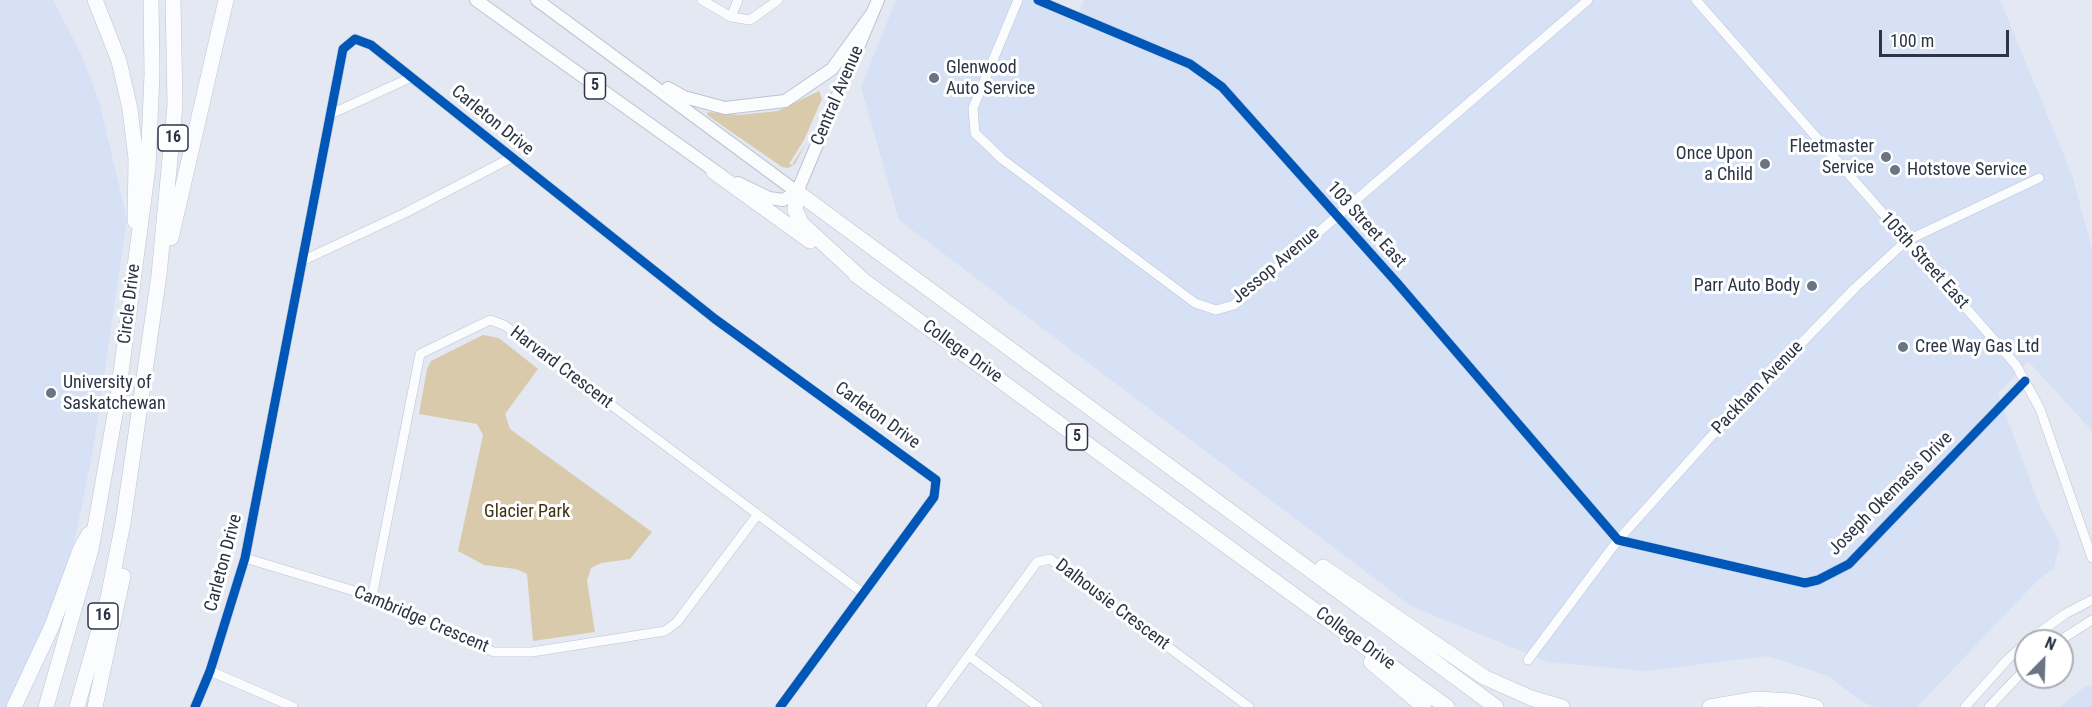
<!DOCTYPE html>
<style>
body{margin:0}
#map{position:relative;width:2092px;height:707px;overflow:hidden;background:#e3e8f2;font-family:"Roboto Condensed",sans-serif}
canvas{display:block}
.north{position:absolute;left:2014px;top:629px;width:60px;height:60px;box-sizing:border-box;background:#fff;border:2px solid #abaeb5;border-radius:50%;rotate:23deg;font-size:16px;font-weight:700;line-height:24px;text-align:center;color:#2c3445}
.north::after{content:'';display:block;margin:auto;width:21px;height:27px;background:#6c7382;clip-path:polygon(50% 0,100% 100%,50% 72%,0 100%)}
.scale{position:absolute;left:1879px;top:30px;width:130px;height:27px;box-sizing:border-box;border:3px solid #2c3445;border-top:0;padding-left:8px;font-size:18px;line-height:21px;white-space:nowrap;color:#2c3445;-webkit-text-stroke:4px #fff;paint-order:stroke}
</style>
<div id="map">
<canvas width="2092" height="707"></canvas>
<div class="north">N</div>
<div class="scale">100 m</div>
</div>
<script>
const g = document.querySelector('canvas').getContext('2d');
g.lineJoin = 'round';
function paint(path, color) { g.fillStyle = color; g.fill(path, 'evenodd'); }
const shape = rows => new Path2D(rows.map(r => 'M' + r).join(''));
function trace(path, color, width, dash) { g.strokeStyle = color; g.lineWidth = width; g.lineCap = dash ? 'butt' : 'round'; g.setLineDash(dash || []); g.stroke(path); }
function write(font, color, halo, rows, align = 'center') {
  g.font = font + ' "Roboto Condensed",sans-serif'; g.lineWidth = 6; g.setLineDash([]); g.textBaseline = 'middle'; g.strokeStyle = halo; g.fillStyle = color; for (const [text, x, y, turn = 0] of rows) {
    g.save(); g.translate(x, y); g.rotate((+turn || 0) * Math.PI / 180); g.textAlign = isNaN(turn) ? turn : align; if (halo) g.strokeText(text, 0, 0); g.fillText(text, 0, 0); g.restore();
  }
}
paint(shape([
 [0,0,53,0,80,52,99,101,127,219,94,444,75,539,47,621,6,707,0,707],
 [896,0,1037,0,1077,17,1084,0,2000,0,2072,175,2092,249,2092,431,2028,361,1998,394,2040,507,2060,543,2054,568,2038,580,1917,707,1875,707,1861,701,1828,676,1768,656,1646,671,1548,662,1411,606,899,220,861,87],
 [2087,685,2092,685,2092,707,2060,707]
]), '#d6e1f6');
paint(shape([
 [819,91,822,99,804,140,789,164,792,165,806,143,795,164,788,168,782,167,707,115,708,112,739,115,778,111],
 [483,335,499,338,538,369,505,414,510,429,652,532,630,559,601,563,591,568,587,581,595,632,533,641,527,574,516,569,484,565,458,551,483,435,477,424,419,414,427,369,431,361]
]), '#d9caac');
const minor = shape([
 [702,0,731,17,750,20,778,0],
 [1018,0,973,108,975,133,1002,159,1195,303,1216,310,1234,305,1588,0],
 [1038,0,1190,64,1222,87,1398,284,1618,540,1805,583,1818,580,1849,564,2025,381],
 [1696,0,2016,365,2040,409,2092,558],
 [731,17,738,0],
 [331,114,412,77],
 [304,260,405,213,511,158],
 [245,558,361,593,494,652,532,652,665,631,677,622,758,514],
 [372,597,420,354,490,320,504,325,863,593],
 [2028,641,2065,614,2092,600],
 [2059,641,2092,620],
 [969,656,1038,707],
 [1528,660,1618,540,1716,431,1855,288,1906,241,2039,178],
 [210,671,293,707],
 [195,707,210,671,245,558,343,49,355,39,371,45,715,319,936,480,934,497,780,707],
 [931,707,1037,562,1050,559,1249,707],
 [1965,707,2007,660,2026,643],
 [1989,707,2026,668]
]);
const major = shape([
 [476,0,722,176],
 [537,0,797,192],
 [668,88,684,97,725,108,785,101,832,69,873,12],
 [738,183,769,198,783,200,797,192],
 [797,192,878,0]
]);
const highway = shape([
 [95,0,119,61,130,109,136,159,135,221],
 [714,172,810,241],
 [171,238,226,0],
 [856,275,1447,707],
 [863,280,801,223,795,210,797,192,1496,707],
 [1323,567,1484,677,1531,698,1562,707],
 [1371,662,1424,707],
 [14,707,52,626,80,550,89,534],
 [46,707,91,550,117,403,148,167,152,74,151,0],
 [77,707,108,598,123,523,159,275,175,105,173,0],
 [95,707,123,576],
 [1710,707,1756,699,1792,701,1816,707]
]);
trace(minor, '#bdc4d1', 10);
trace(major, '#bdc4d1', 14);
trace(highway, '#bdc4d1', 16);
trace(minor, '#fbfcfd', 9);
trace(major, '#fbfcfd', 12);
trace(highway, '#fbfcfd', 15);
trace(shape([
 [1038,0,1190,64,1222,87,1398,284,1618,540,1805,583,1818,580,1849,564,2025,381],
 [195,707,210,671,245,558,343,49,355,39,371,45,715,319,936,480,934,497,780,707]
]), '#0057b8', 9);
for (const [x, y, r, color] of [
 [934,78,6,"#6c7382"],
 [1886,157,6,"#6c7382"],
 [1765,164,6,"#6c7382"],
 [1895,170,6,"#6c7382"],
 [1812,286,6,"#6c7382"],
 [1903,347,6,"#6c7382"],
 [51,393,6,"#6c7382"]
]) { const dot = new Path2D(); dot.arc(x, y, r, 0, 2 * Math.PI); g.fillStyle = color; g.fill(dot); trace(dot, '#fff', 2); }
for (const [x, y, w] of [
 [595,86,21],
 [173,138,30],
 [1077,437,21],
 [103,616,30]
]) { const box = new Path2D(); box.roundRect(x - w / 2, y - 13, w, 26, 4.5); g.fillStyle = '#fff'; g.fill(box); trace(box, '#2c3445', 1.5); }
write('bold 16px', '#2c3445', null, [
 ["5",595,86],
 ["16",173,138],
 ["5",1077,437],
 ["16",103,616]
]);
write('18px', '#2c3445', '#fff', [
 ["Glenwood",946,68],
 ["Auto Service",946,89],
 ["Fleetmaster",1874,147,"right"],
 ["Service",1874,168,"right"],
 ["Once Upon",1753,154,"right"],
 ["a Child",1753,175,"right"],
 ["Hotstove Service",1907,170],
 ["Parr Auto Body",1800,286,"right"],
 ["Cree Way Gas Ltd",1915,347],
 ["University of",63,383],
 ["Saskatchewan",63,404]
], 'left');
write('18px', '#2c3445', '#fff', [
 ["Central Avenue",838,96,-67],
 ["Carleton Drive",492,121,39],
 ["103 Street East",1366,225,48],
 ["105th Street East",1924,261,48],
 ["Jessop Avenue",1276,266,-40],
 ["Circle Drive",130,304,-83],
 ["College Drive",962,352,36],
 ["Harvard Crescent",561,368,37],
 ["Packham Avenue",1758,388,-46],
 ["Carleton Drive",877,416,36],
 ["Joseph Okemasis Drive",1891,494,-45],
 ["Carleton Drive",224,563,-75],
 ["Dalhousie Crescent",1112,605,37],
 ["Cambridge Crescent",421,620,23],
 ["College Drive",1355,639,36]
]);
write('18px', '#3f3111', '#fff', [
 ["Glacier Park",527,512]
]);
</script>
